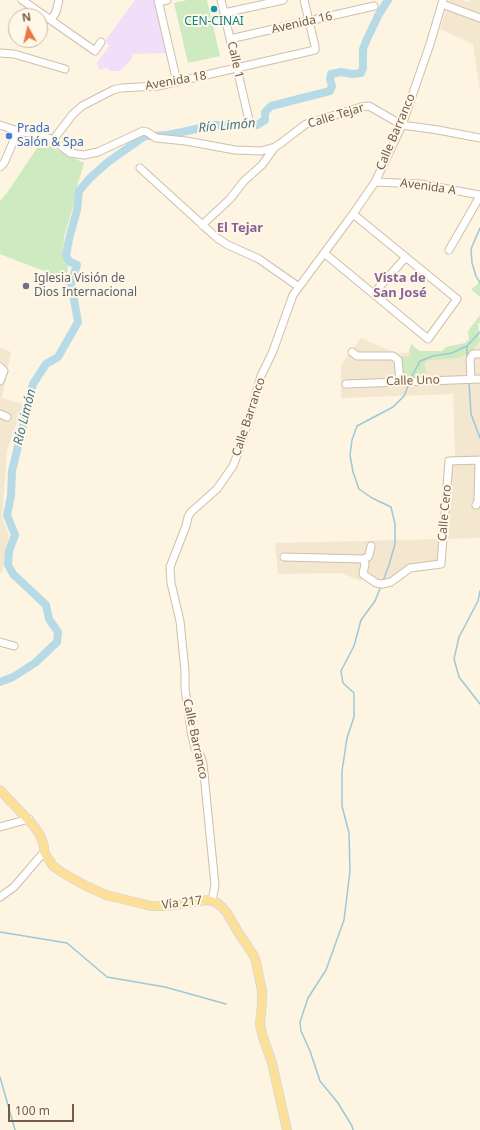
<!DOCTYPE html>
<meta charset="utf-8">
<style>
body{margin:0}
#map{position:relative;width:480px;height:1130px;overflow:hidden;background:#fdf4e1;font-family:"Noto Sans",sans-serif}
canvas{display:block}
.north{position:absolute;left:8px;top:8px;width:40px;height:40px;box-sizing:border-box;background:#fff8e8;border:1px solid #c7baa8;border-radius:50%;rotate:352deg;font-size:11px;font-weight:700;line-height:16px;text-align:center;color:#745c48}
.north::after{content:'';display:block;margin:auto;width:14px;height:18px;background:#e97844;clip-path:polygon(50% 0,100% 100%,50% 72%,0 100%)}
.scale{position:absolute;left:8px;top:1104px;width:66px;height:18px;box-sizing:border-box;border:2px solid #745c48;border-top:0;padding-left:5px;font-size:12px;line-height:14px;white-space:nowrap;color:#745c48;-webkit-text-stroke:3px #fff8e8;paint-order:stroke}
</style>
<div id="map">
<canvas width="480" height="1130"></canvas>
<div class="north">N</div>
<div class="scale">100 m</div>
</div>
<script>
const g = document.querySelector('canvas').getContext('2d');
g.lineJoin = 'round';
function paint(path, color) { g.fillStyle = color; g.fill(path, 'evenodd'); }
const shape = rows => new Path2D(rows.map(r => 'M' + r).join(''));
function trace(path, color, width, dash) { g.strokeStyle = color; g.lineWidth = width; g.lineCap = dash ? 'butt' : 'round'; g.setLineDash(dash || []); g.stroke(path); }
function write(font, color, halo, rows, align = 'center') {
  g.font = font + ' "Noto Sans",sans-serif'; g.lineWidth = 4; g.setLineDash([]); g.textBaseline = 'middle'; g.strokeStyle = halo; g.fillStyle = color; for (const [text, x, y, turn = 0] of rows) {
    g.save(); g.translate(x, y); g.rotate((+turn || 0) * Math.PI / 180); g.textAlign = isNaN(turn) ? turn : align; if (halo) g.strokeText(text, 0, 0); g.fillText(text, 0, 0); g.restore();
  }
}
paint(shape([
 [449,0,462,0,469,2,470,0,480,0,480,92,473,44,440,29],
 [361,338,396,353,470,350,480,338,480,538,443,539,441,564,410,568,385,583,363,575,361,581,341,573,278,574,275,543,443,539,449,461,455,456,453,394,341,398,341,365],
 [0,347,11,352,2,398,23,404,7,451,2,518,9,535,2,573,0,573]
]), '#f4e7d0');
paint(shape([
 [135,0,155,0,167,53,133,54,131,60,120,71,111,71,107,68,99,70,97,63,109,46,105,41]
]), '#f1def9');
paint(shape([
 [187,0,207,0,220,56,188,63,174,3],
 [41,142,84,163,76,190,72,210,64,237,63,257,68,266,67,277,57,276,0,254,0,201,7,193],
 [480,280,480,297,471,289,478,284],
 [480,315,480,323,478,323,480,341,472,351,458,358,428,360,425,362,426,379,402,380,399,357,411,356,409,352,411,344,420,351,442,351,446,347,465,343,469,339,468,331]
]), '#cdeac0');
trace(shape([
 [480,228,471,249,472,263,476,276,480,283],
 [467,346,467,368],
 [411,378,420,361,433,356,452,353,467,346,480,332],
 [469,382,471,414,480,438],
 [383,581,389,565,395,544,395,524,391,507,372,498,359,489,353,472,350,455,352,440,357,426,393,407,404,396,409,384],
 [480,591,478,601,459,637,454,659,459,677,480,704],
 [0,932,67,943,107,977,165,987,226,1004],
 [0,1077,15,1130],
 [353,1130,352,1126,338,1103,320,1081,310,1051,301,1031,300,1022,308,998,326,970,344,920,350,871,349,833,342,806,342,771,347,738,354,717,354,693,343,683,341,671,354,646,361,620,375,601,381,586]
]), '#9cc9d8', 1.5);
trace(shape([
 [153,136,168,135,215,125,257,125,265,120,265,112,271,106,330,91,332,86,330,79,331,74,341,72,352,74,361,73,363,68,363,49,367,39,379,14,388,0],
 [0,682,13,677,35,663,57,642,58,632,49,619,46,605,13,574,8,565,9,551,15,535,7,515,11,496,12,471,33,384,46,364,58,357,78,322,71,283,77,265,70,262,66,256,69,239,77,210,79,191,90,178,108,162,145,136,149,136]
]), '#b6dbe6', 8);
const minor = shape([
 [22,0,95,51,101,42],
 [158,0,177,82],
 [221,0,249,120],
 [158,2,167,0],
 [442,4,480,18],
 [224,13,283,0],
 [51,20,56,12,59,0],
 [230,39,374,6],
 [0,53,14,54,65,69],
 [0,125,18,131,40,135,53,140,70,153,84,155,98,152,143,131,147,132,156,138,186,141,235,150,261,151,275,147,281,143,306,124,361,107,369,106,402,125,438,130,480,138],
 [53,140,73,114,82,106,113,90,121,88,158,86,315,50,315,46,304,0],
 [0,167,4,163,18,131],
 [140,168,217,238,228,245,259,259,299,287],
 [375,182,421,184,480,195],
 [202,225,230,199,244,181,262,165,275,147],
 [449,250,480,196],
 [324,253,428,339,457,299,353,214],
 [374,293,406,257],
 [352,352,357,356,393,356,398,360,400,382],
 [0,367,4,371,0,381],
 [471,379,470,359,473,354,480,354],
 [346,384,480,379],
 [0,414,7,417],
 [476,505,478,502,479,460],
 [284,557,363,559,365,564,363,574,376,583,382,584,391,582,410,568,441,564,449,461,480,460],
 [363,559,368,557,369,555,371,546],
 [0,642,14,646],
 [0,827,29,819],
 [0,897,14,887,44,852],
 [212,901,215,885,203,764,201,757,195,748,191,731,185,688,185,671,180,621,171,583,170,567,186,526,188,517,191,512,217,489,233,466,241,445,261,376,273,351,293,295,353,214,375,182,388,155,402,125,430,44,443,0]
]);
const major = shape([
 [0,790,33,825,40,835,44,846,44,852,53,866,63,873,84,885,106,895,151,906,166,906,208,900,217,903,222,907,227,913,238,932,254,956,256,962,262,991,262,1003,260,1024,262,1034,272,1063,287,1130]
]);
trace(minor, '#d0bfab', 9);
trace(major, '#ded8d3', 10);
trace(minor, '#fff', 7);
trace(major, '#fde098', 8);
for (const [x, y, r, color] of [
 [214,9,4,"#0f9aa8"],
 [9,136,4,"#3f7fe0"],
 [26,286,4,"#6b7280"]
]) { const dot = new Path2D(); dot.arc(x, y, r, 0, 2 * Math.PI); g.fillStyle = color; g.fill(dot); trace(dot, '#fff8e8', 1.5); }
write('12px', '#0d838f', '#fff8e8', [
 ["CEN-CINAI",214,22]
]);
write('12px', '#745c48', '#fff8e8', [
 ["Avenida 16",302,23,-13],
 ["Calle 1",235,60,77],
 ["Avenida 18",176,81,-10],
 ["Calle Tejar",336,116,-17],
 ["Calle Barranco",396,132,-67],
 ["Avenida A",428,187,8],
 ["Calle Uno",413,381,-2],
 ["Calle Barranco",249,417,-72],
 ["Calle Cero",445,513,-85],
 ["Calle Barranco",195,739,78],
 ["Vía 217",182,903,-7]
]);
write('12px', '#366cbe', '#fff8e8', [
 ["Prada",17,129],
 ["Salón & Spa",17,143]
], 'left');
write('12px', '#5b616d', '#fff8e8', [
 ["Iglesia Visión de",34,279],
 ["Dios Internacional",34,293]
], 'left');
write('italic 13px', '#417688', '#fff8e8', [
 ["Río Limón",227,126,-5],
 ["Río Limón",25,417,-76]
]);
write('bold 13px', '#8b6398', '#fff8e8', [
 ["El Tejar",240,228],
 ["Vista de",400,278],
 ["San José",400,293]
]);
</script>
